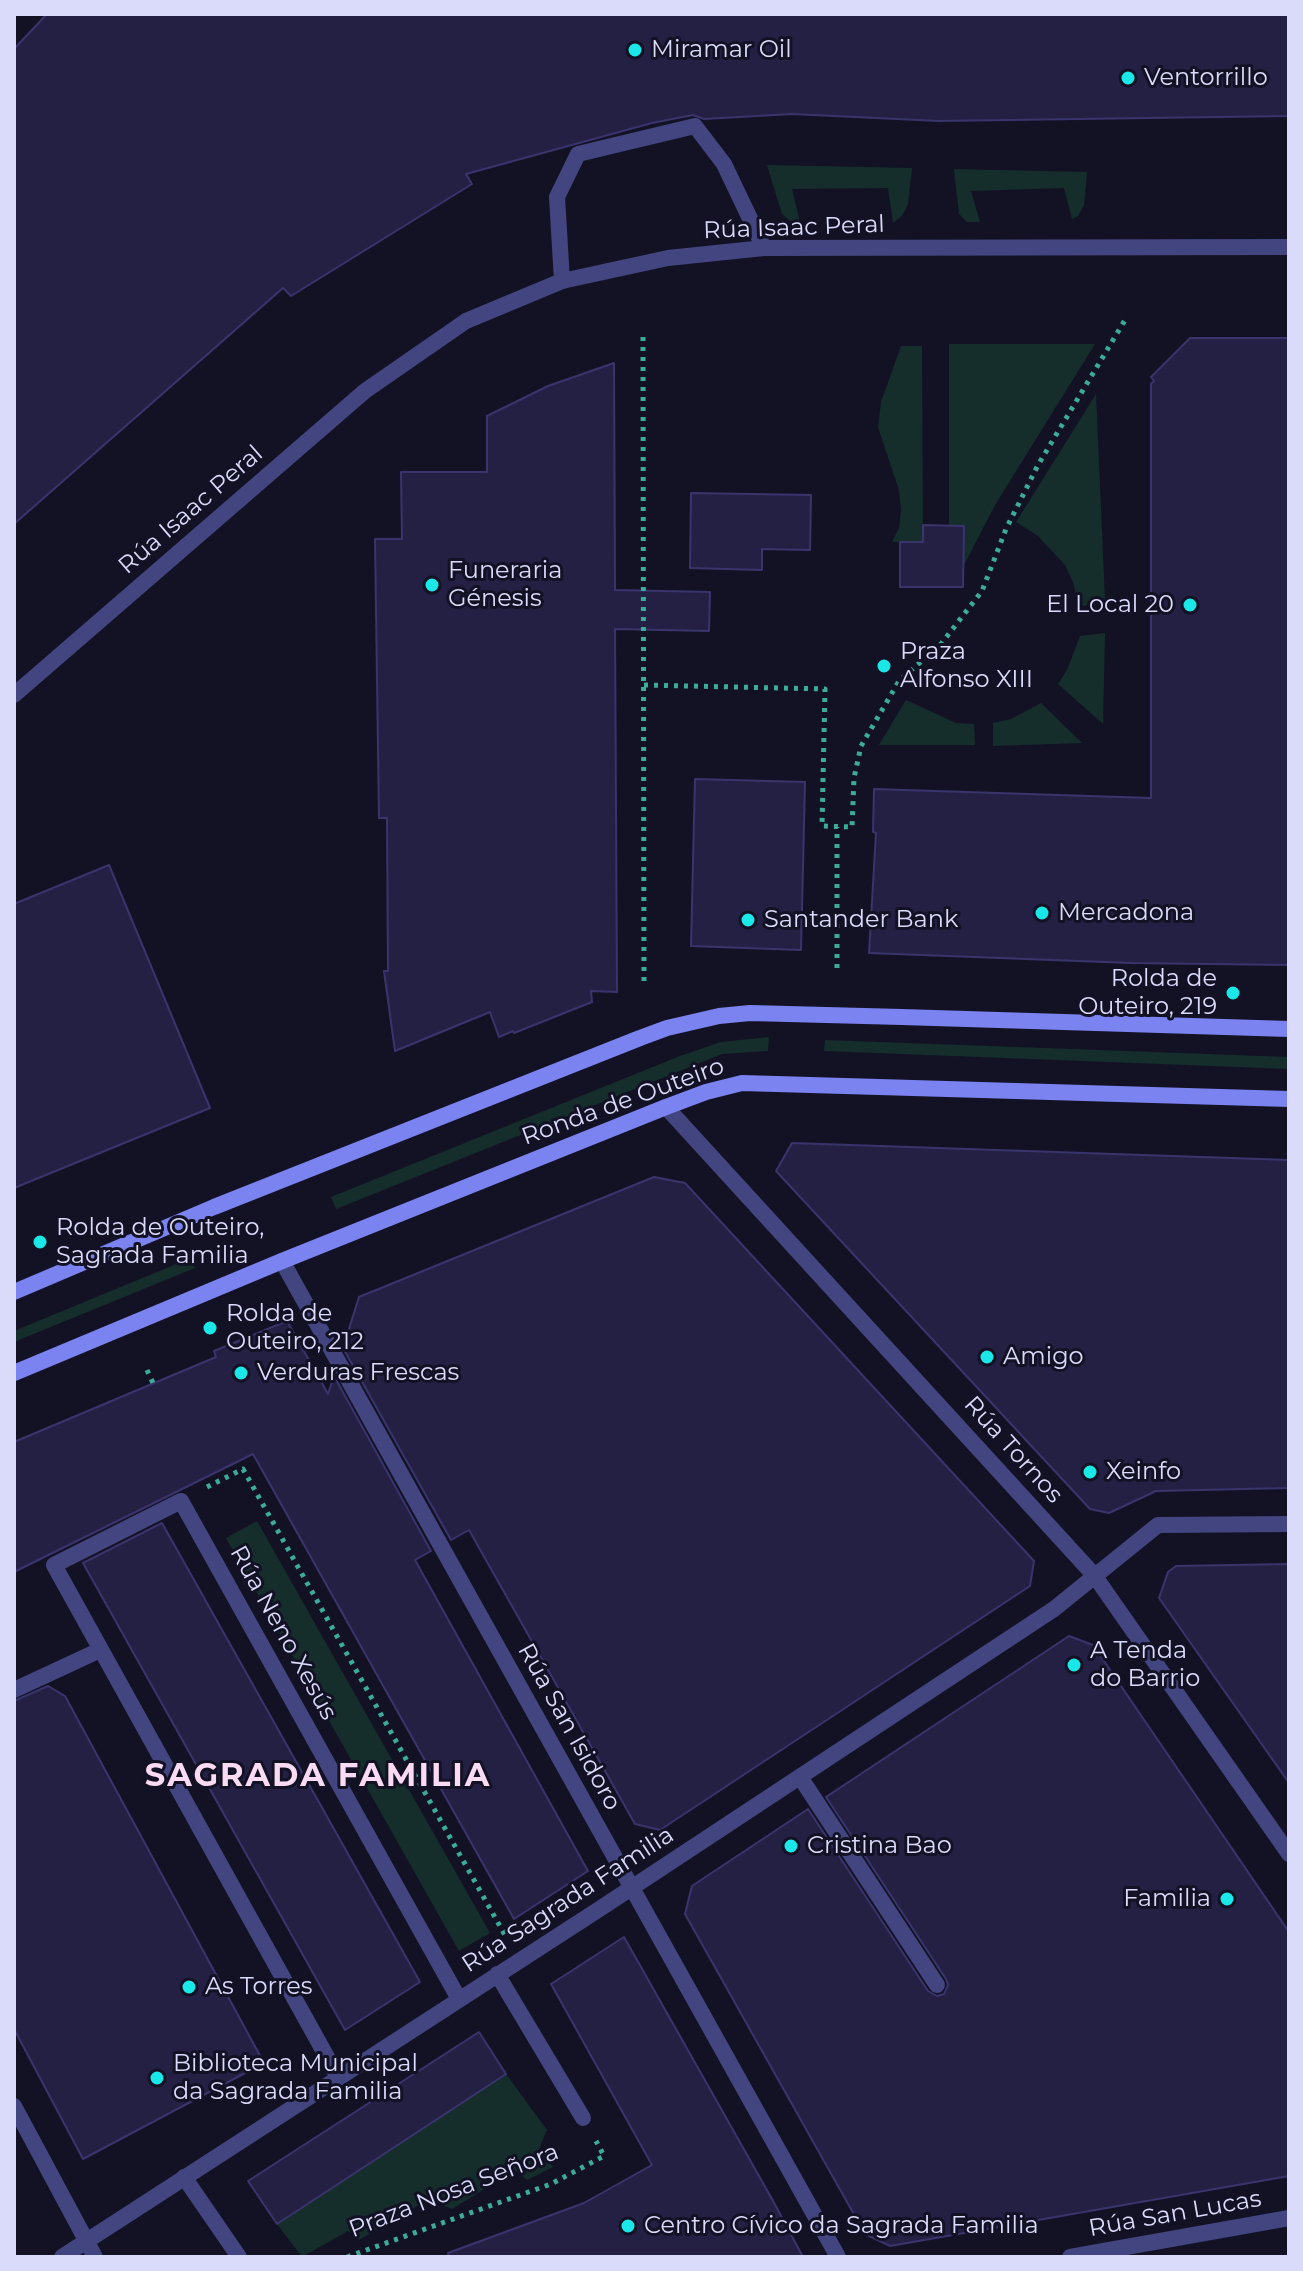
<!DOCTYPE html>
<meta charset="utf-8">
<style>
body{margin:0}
#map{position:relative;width:1303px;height:2271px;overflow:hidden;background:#131225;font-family:Montserrat,sans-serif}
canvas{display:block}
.frame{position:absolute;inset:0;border:16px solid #dadafb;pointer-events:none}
</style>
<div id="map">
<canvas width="1303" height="2271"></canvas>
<div class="frame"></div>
</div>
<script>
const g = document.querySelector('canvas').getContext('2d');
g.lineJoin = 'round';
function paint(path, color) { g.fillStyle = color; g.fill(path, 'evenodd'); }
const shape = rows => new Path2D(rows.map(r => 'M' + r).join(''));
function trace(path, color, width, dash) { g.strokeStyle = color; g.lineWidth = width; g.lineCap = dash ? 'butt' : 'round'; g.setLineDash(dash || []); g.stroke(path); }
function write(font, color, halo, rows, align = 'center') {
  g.font = font + ' Montserrat,sans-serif'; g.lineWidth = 6; g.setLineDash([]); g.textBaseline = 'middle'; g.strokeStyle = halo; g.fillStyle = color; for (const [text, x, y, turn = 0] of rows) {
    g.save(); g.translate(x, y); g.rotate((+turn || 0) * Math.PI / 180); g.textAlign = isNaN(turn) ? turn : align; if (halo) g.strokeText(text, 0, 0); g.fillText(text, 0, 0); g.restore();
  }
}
paint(shape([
 [767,165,912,168,908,204,902,216,893,223,888,188,792,189,800,222,790,221,782,214],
 [954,169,1087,172,1084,205,1078,216,1072,219,1064,188,971,191,980,222,967,222,959,214],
 [949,344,1095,344,995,505,963,567,949,567],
 [901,346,922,346,923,542,892,542,899,528,901,510,899,490,878,427,881,402],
 [1096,394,1105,601,1079,607,1073,582,1065,565,1038,536,1016,522],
 [1105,633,1103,724,1058,684,1067,670,1080,636],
 [906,700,956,723,974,724,975,745,879,745],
 [1041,703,1082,743,993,746,993,723,1011,719],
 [769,1037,768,1051,722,1054,336,1209,331,1197,680,1056,721,1042],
 [825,1040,1289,1057,1289,1069,824,1051],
 [191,1258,195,1268,14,1342,14,1331],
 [257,1521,490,1933,459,1951,226,1538],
 [506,2074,547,2130,539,2149,553,2167,527,2180,515,2170,452,2209,429,2199,359,2240,348,2231,302,2257,277,2224]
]), '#152e2b');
const building = shape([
 [47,14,1289,14,1289,116,939,121,792,114,704,119,693,115,652,123,466,174,472,184,291,296,283,288,14,524,14,49,47,14],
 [1190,338,1289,338,1289,965,1131,963,869,953,876,833,873,832,874,789,1151,798,1151,384,1154,381,1151,377,1190,338],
 [614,363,615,590,710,592,709,631,615,629,617,992,591,991,592,1002,514,1033,513,1031,499,1037,490,1012,395,1051,384,971,388,971,387,818,379,818,375,539,402,539,401,472,487,472,487,416,548,386,614,363],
 [691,493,811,495,810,550,762,549,762,570,690,568,691,493],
 [923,525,964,526,963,587,900,587,900,542,923,542,923,525],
 [695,779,805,782,801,950,691,946,695,779],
 [109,865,210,1108,14,1188,14,904,109,865],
 [792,1143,1289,1160,1289,1488,1156,1491,1109,1513,1090,1509,776,1171,792,1143],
 [654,1177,685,1183,1034,1561,1030,1586,660,1830,635,1824,469,1530,451,1540,343,1348,359,1297,654,1177],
 [287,1321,328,1394,334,1376,431,1551,415,1560,588,1871,514,1919,253,1454,14,1572,14,1442,216,1357,214,1351,287,1321],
 [162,1523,420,1982,345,2030,83,1563,162,1523],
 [1289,1564,1289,1783,1159,1598,1168,1572,1176,1566,1289,1564],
 [1069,1636,1093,1645,1289,1932,1289,2176,890,2246,865,2234,685,1914,692,1886,808,1809,928,1991,937,1996,944,1994,948,1985,946,1979,826,1797,1069,1636],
 [48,1686,65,1696,264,2063,83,2159,14,2029,14,1701,48,1686],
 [624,1937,772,2199,803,2257,449,2257,448,2253,584,2203,652,2165,551,1984,624,1937],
 [479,2032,506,2074,277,2224,248,2181,479,2032]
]);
paint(building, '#232044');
trace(building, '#3a346d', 2);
trace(shape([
 [643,337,644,987],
 [644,685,825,689,822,826,852,827,854,778,861,746,899,681,941,644,982,591,1006,529,1038,465,1125,320],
 [837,968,837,827],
 [147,1370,153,1383],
 [207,1487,243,1469,506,1937],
 [347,2257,551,2184,604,2156,596,2141]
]), '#3cac9a', 5, [4, 6]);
trace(shape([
 [562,281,557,197,578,154,695,126,724,164,764,248]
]), '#42457f', 16);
trace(shape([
 [14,1690,100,1650]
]), '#42457f', 16);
trace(shape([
 [14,695,365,391,466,321,562,281,668,258,764,248,1289,247],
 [666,1107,1094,1575,1289,1854],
 [282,1261,838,2257],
 [800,1777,937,1985],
 [497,1974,583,2118],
 [338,2077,54,1565,181,1501,459,1999],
 [14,2106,95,2257],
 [184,2177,239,2257],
 [62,2257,601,1908,1054,1609,1158,1525,1289,1524],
 [1070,2257,1289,2218]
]), '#42457f', 16);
trace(shape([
 [14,1292,214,1207,640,1038,667,1028,719,1016,750,1013,902,1017,1289,1029],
 [14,1373,282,1261,666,1107,706,1092,742,1083,1289,1099]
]), '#7b83f1', 16);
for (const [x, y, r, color] of [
 [635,50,8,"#1ae7e7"],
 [1128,78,8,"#1ae7e7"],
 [432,585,8,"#1ae7e7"],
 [1190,605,8,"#1ae7e7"],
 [884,666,8,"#1ae7e7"],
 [1042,913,8,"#1ae7e7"],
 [748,920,8,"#1ae7e7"],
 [1233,993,8,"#1ae7e7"],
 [40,1242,8,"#1ae7e7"],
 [210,1328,8,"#1ae7e7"],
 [987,1357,8,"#1ae7e7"],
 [241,1373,8,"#1ae7e7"],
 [1090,1472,8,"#1ae7e7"],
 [1074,1665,8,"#1ae7e7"],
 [791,1846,8,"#1ae7e7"],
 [1227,1899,8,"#1ae7e7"],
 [189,1987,8,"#1ae7e7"],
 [157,2078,8,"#1ae7e7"],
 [628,2226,8,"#1ae7e7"]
]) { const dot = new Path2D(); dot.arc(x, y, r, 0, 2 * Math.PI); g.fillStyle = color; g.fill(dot); trace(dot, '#131225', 3); }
write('24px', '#dadafb', '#131225', [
 ["Miramar Oil",651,50],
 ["Ventorrillo",1144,78],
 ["Funeraria",448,571],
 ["Génesis",448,599],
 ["El Local 20",1174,605,"right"],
 ["Praza",900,652],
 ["Alfonso XIII",900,680],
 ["Mercadona",1058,913],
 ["Santander Bank",764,920],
 ["Rolda de",1217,979,"right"],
 ["Outeiro, 219",1217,1007,"right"],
 ["Rolda de Outeiro,",56,1228],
 ["Sagrada Familia",56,1256],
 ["Rolda de",226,1314],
 ["Outeiro, 212",226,1342],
 ["Amigo",1003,1357],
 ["Verduras Frescas",257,1373],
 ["Xeinfo",1106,1472],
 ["A Tenda",1090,1651],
 ["do Barrio",1090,1679],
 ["Cristina Bao",807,1846],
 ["Familia",1211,1899,"right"],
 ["As Torres",205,1987],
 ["Biblioteca Municipal",173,2064],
 ["da Sagrada Familia",173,2092],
 ["Centro Cívico da Sagrada Familia",644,2226]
], 'left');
write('24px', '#dadafb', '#131225', [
 ["Rúa Isaac Peral",794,228,-2],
 ["Rúa Isaac Peral",191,510,-41],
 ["Ronda de Outeiro",623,1102,-20],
 ["Rúa Tornos",1013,1450,48],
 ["Rúa Neno Xesús",283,1633,61],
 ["Rúa San Isidoro",569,1727,61],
 ["Rúa Sagrada Familia",568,1900,-33],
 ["Praza Nosa Señora",454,2191,-21],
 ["Rúa San Lucas",1175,2214,-10]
]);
g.letterSpacing = '2px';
write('bold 32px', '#fbdbf3', '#131225', [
 ["SAGRADA FAMILIA",318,1777]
]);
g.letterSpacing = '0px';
</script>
